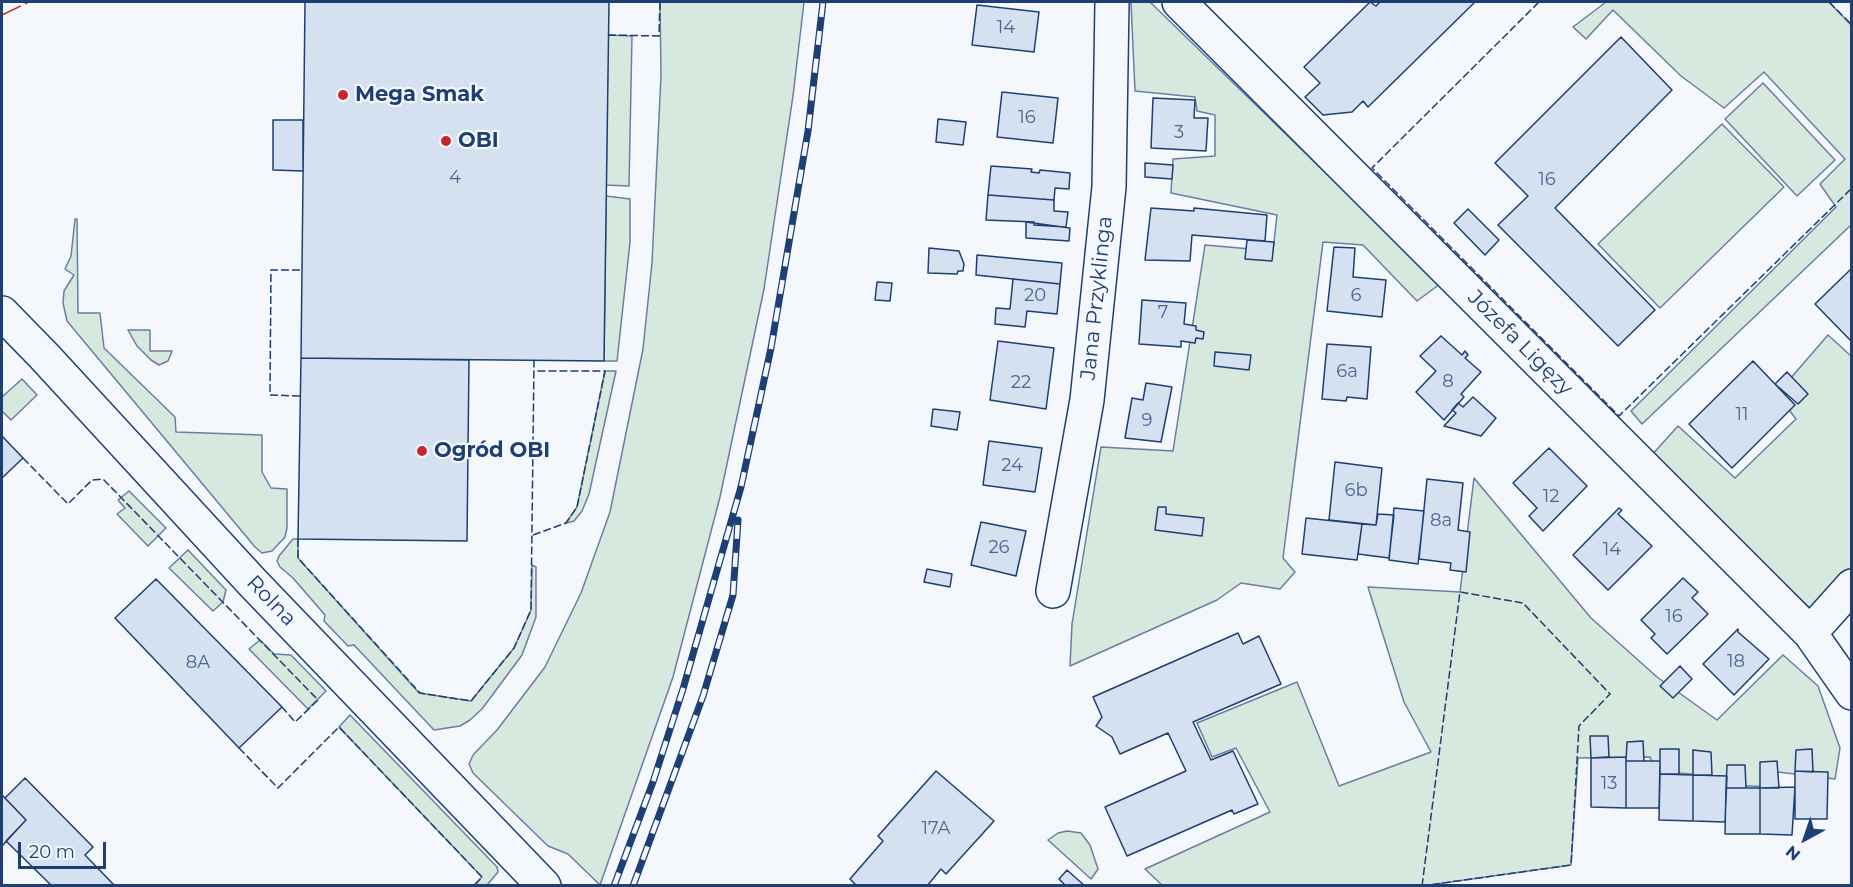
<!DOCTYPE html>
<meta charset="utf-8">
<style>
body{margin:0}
#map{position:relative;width:1853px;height:887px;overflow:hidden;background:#f4f7fb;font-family:Montserrat,sans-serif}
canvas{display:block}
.frame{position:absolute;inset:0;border:3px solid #1d3f73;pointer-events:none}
.north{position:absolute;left:1775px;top:809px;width:60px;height:60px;-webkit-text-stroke:4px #f4f7fb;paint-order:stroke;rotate:220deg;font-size:16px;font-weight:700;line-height:24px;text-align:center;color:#1d3f73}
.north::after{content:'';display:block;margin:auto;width:21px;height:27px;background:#1d3f73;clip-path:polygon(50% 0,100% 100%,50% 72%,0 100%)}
.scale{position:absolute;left:18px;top:842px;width:88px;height:27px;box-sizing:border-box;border:3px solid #1d3f73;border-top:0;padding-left:8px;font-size:18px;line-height:21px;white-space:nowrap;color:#1d3f73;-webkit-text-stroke:4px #f4f7fb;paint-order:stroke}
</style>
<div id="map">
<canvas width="1853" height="887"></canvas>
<div class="frame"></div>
<div class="north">N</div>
<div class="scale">20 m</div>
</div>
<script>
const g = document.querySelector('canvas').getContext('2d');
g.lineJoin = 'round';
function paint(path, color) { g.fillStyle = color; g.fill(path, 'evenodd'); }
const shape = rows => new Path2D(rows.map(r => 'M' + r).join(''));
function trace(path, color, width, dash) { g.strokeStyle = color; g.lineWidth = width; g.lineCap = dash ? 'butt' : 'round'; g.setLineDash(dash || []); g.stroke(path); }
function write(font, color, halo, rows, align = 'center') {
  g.font = font + ' Montserrat,sans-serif'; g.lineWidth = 4.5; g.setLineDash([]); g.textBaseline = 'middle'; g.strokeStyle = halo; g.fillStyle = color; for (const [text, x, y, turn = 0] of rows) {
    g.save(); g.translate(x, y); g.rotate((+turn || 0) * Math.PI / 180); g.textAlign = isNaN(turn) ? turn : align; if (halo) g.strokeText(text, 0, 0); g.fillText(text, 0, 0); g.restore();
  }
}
const green = shape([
 [660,2,804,2,793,96,764,289,720,497,673,677,600,885,568,854,548,846,473,773,469,764,473,755,497,730,545,667,581,593,610,512,643,349,652,263,661,76,660,2],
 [1131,2,1150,2,1440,284,1417,301,1363,245,1323,242,1283,558,1295,572,1280,589,1241,583,1217,600,1070,666,1072,624,1101,447,1173,451,1205,245,1273,251,1277,215,1171,193,1173,159,1215,156,1215,115,1197,111,1195,97,1135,91,1131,2],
 [1606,2,1829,2,1851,25,1851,225,1642,424,1631,411,1836,207,1820,184,1845,159,1764,72,1724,108,1681,76,1613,10,1586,39,1573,27,1606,2],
 [608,35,632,36,629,186,606,185,608,35],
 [1763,83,1835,160,1797,196,1725,119,1763,83],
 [1722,124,1784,187,1660,308,1598,244,1722,124],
 [606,196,630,199,630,242,617,361,604,361,606,196],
 [75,219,77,219,78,313,100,313,104,348,175,417,176,432,262,435,262,472,271,488,287,489,287,528,285,537,272,551,262,553,255,547,67,321,63,303,64,291,74,275,65,269,71,256,75,219],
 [128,330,150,330,150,351,172,351,168,361,159,365,151,360,137,346,128,330],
 [1828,335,1851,356,1851,568,1814,612,1650,457,1678,426,1735,478,1796,419,1777,394,1828,335],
 [605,371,616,371,589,494,582,511,574,521,566,523,577,507,605,371],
 [22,379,37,395,11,420,2,411,2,397,22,379],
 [1474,478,1591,618,1657,677,1717,720,1783,655,1818,686,1840,748,1835,779,1778,772,1773,787,1725,785,1725,777,1656,771,1650,757,1578,758,1571,865,1422,886,1162,885,1145,869,1270,812,1236,748,1212,757,1197,723,1297,682,1339,786,1431,752,1404,702,1368,587,1460,592,1474,478],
 [129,491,166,528,148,546,117,514,125,508,118,500,129,491],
 [293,539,298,539,298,558,419,693,471,701,514,648,531,610,532,565,536,567,536,617,522,655,482,709,470,720,460,726,434,730,354,645,348,646,324,621,325,615,293,578,280,567,277,561,279,556,293,539],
 [188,550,226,590,223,602,213,611,169,568,188,550],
 [260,640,274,654,291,655,326,691,308,709,249,649,260,640],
 [350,715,497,867,498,872,487,885,474,885,482,877,339,727,350,715],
 [1067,831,1081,833,1090,845,1098,869,1091,879,1048,840,1058,833,1067,831]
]);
paint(green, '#d7e8df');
trace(green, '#687fa3', 1.5);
const building = shape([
 [305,2,609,2,604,361,301,358,305,2],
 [1370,2,1376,6,1380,2,1475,2,1368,107,1363,101,1352,112,1323,115,1305,97,1320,83,1304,67,1370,2],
 [977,5,1039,12,1034,52,972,45,977,5],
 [1621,37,1672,90,1555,208,1655,310,1618,346,1498,225,1528,196,1495,163,1621,37],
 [1002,92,1058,98,1053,143,997,137,1002,92],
 [1153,98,1195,100,1194,118,1208,118,1206,151,1151,148,1153,98],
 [938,119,966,122,963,145,936,142,938,119],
 [273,120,303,120,303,171,273,170,273,120],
 [1145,163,1173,165,1172,179,1145,177,1145,163],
 [991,166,1032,169,1031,172,1039,173,1040,170,1070,173,1069,189,1055,188,1054,200,988,195,991,166],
 [988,195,1054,200,1054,211,1068,212,1066,227,1034,225,1034,222,986,220,988,195],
 [1151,208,1194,211,1194,208,1267,215,1265,241,1192,235,1190,261,1145,260,1151,208],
 [1468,209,1499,240,1485,255,1454,223,1468,209],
 [1026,222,1070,228,1069,241,1026,238,1026,222],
 [1247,240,1274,242,1272,261,1245,259,1247,240],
 [1334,247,1355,248,1353,277,1386,280,1382,317,1327,311,1334,247],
 [929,248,959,251,964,264,963,271,958,271,957,274,928,273,929,248],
 [977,255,1062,263,1060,284,976,275,977,255],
 [1852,268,1852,342,1815,304,1852,268],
 [1013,279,1060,284,1057,314,1027,311,1025,327,995,324,996,308,1010,309,1013,279],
 [877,282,892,283,890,301,875,300,877,282],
 [1142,300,1186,303,1184,324,1196,326,1196,330,1204,332,1203,339,1196,338,1195,343,1181,341,1181,347,1139,344,1142,300],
 [1441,336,1462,355,1465,351,1468,355,1465,358,1481,372,1461,394,1464,397,1444,420,1416,392,1436,371,1420,356,1441,336],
 [998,341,1054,348,1046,409,990,400,998,341],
 [1327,344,1371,347,1367,399,1347,397,1346,401,1322,399,1327,344],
 [1215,352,1251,355,1249,370,1214,366,1215,352],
 [301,358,469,360,467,541,298,539,301,358],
 [1753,361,1795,405,1732,468,1689,424,1753,361],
 [1787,372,1808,394,1798,404,1775,384,1787,372],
 [1146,383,1172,387,1161,442,1125,438,1132,398,1143,400,1146,383],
 [1473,397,1496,418,1481,436,1444,426,1456,413,1452,410,1458,403,1463,407,1473,397],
 [933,409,960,412,957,430,931,426,933,409],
 [2,436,23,458,2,478,2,436],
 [989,441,1042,448,1035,492,983,485,989,441],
 [1549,448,1587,486,1543,531,1529,516,1537,508,1513,483,1549,448],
 [1335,462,1382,468,1376,525,1329,520,1335,462],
 [1427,479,1463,483,1458,530,1470,532,1466,572,1450,570,1451,563,1419,559,1427,479],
 [1158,507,1166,507,1166,514,1204,518,1202,536,1155,530,1158,507],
 [1394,508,1424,511,1418,564,1389,560,1394,508],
 [1619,508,1622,510,1618,514,1652,546,1608,590,1573,555,1619,508],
 [1378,514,1394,515,1389,558,1358,554,1362,524,1376,525,1378,514],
 [1306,518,1362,524,1357,560,1302,554,1306,518],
 [981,522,1026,531,1016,576,971,565,981,522],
 [927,569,952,574,950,587,924,582,927,569],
 [1683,578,1698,592,1692,598,1708,614,1667,654,1651,638,1655,634,1641,620,1683,578],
 [156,579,282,707,239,748,115,618,156,579],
 [1738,629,1738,632,1769,659,1734,695,1703,664,1738,629],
 [1238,633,1243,644,1259,636,1281,684,1193,722,1211,760,1233,751,1258,804,1234,814,1232,810,1127,856,1105,807,1186,771,1168,733,1120,754,1112,737,1096,726,1102,717,1093,697,1238,633],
 [1680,666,1692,679,1673,698,1660,686,1680,666],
 [1590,736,1608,736,1609,757,1591,758,1590,736],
 [1643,741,1644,761,1626,761,1627,742,1643,741],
 [1660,749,1679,749,1679,774,1660,774,1660,749],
 [1812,749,1813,772,1795,771,1796,750,1812,749],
 [1693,750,1711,752,1712,775,1693,775,1693,750],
 [1626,757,1626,808,1591,807,1591,758,1626,757],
 [1626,761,1660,761,1659,808,1626,808,1626,761],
 [1777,761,1779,788,1760,788,1760,762,1777,761],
 [1727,765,1745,765,1746,788,1726,788,1727,765],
 [936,771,994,821,946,874,941,869,927,886,857,886,850,879,883,841,878,836,936,771],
 [1795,771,1828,772,1827,819,1795,819,1795,771],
 [1660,774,1693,775,1693,821,1659,820,1660,774],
 [1693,775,1727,776,1725,822,1693,821,1693,775],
 [25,778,93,847,85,855,115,886,52,886,6,841,26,820,5,798,25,778],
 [1795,787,1792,835,1760,834,1760,788,1795,787],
 [1726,788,1760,788,1760,834,1725,834,1726,788],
 [2,795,26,820,2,846,2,795],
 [1067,870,1085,886,1066,886,1059,879,1067,870]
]);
paint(building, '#d5e0f0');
trace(building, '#1d3f73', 1.5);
const minor = shape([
 [1179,2,1810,633,1852,693],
 [2,313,44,356,252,582,544,886],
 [1053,591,1087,400,1109,187,1112,2],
 [1810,633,1852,586]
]);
trace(minor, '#1d3f73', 36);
trace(minor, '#f4f7fb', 33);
const rail = shape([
 [614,886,653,782,683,689,741,487,771,348,808,131,823,2],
 [633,886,703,696,733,595,738,520]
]);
trace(rail, '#1d3f73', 7);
trace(rail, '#f4f7fb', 4.5, [14]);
trace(shape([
 [1539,2,1372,168,1619,416,1852,188],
 [1829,2,1852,25],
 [608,35,659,36,660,2],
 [300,396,270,395,271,270,302,270],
 [23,458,68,504,92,480,103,479,318,700,295,722,282,707],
 [533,535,566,523,577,507,605,371,534,371],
 [298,539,298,558,420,693,471,701,514,648,531,610,534,360],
 [239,748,278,788,339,727,482,877,474,886],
 [1422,886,1460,592,1523,603,1610,694,1579,726,1571,865,1422,886]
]), '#1d3f73', 1.5, [8, 3]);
trace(shape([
 [2,15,29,2]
]), '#c62828', 1.5, [21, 4.5, 3, 4.5]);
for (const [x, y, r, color] of [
 [343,95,6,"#c62828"],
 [446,141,6,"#c62828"],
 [422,451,6,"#c62828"]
]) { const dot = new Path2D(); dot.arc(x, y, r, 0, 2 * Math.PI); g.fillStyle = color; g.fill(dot); trace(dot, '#f4f7fb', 2); }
write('18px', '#4b6792', null, [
 ["14",1006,28],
 ["16",1027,118],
 ["3",1179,133],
 ["4",455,178],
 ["16",1547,180],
 ["20",1035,296],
 ["6",1356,296],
 ["7",1163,313],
 ["6a",1347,372],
 ["8",1448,382],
 ["22",1021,383],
 ["11",1742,415],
 ["9",1147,421],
 ["24",1012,466],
 ["6b",1356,491],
 ["12",1551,497],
 ["8a",1441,521],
 ["26",999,548],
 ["14",1612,550],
 ["16",1674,617],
 ["18",1736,662],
 ["8A",198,663],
 ["13",1609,784],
 ["17A",936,829]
]);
write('bold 21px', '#1d3f73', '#f4f7fb', [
 ["Mega Smak",355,95],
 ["OBI",458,141],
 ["Ogród OBI",434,451]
], 'left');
write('21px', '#1d3f73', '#f4f7fb', [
 ["Jana Przyklinga",1097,298,-84],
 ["Józefa Ligęzy",1520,343,45],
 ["Rolna",271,601,46]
]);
</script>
